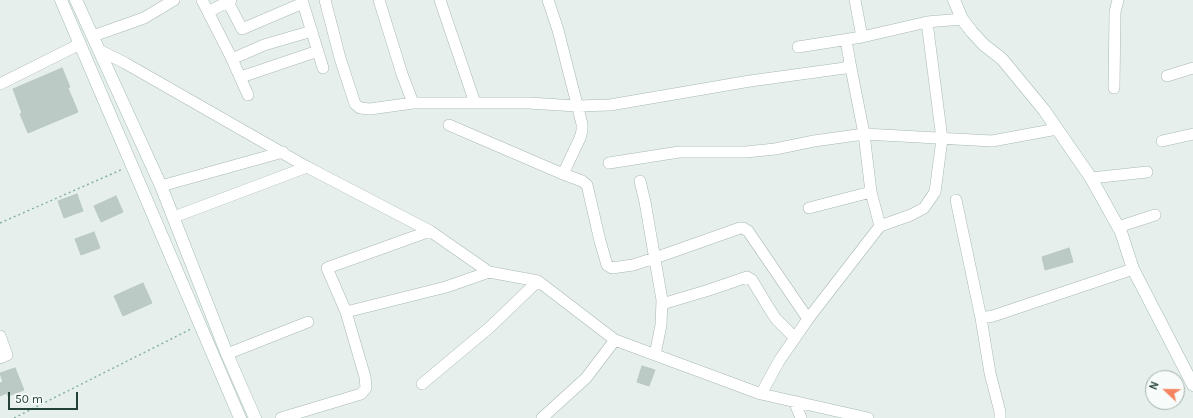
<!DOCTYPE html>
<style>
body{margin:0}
#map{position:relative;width:1193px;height:418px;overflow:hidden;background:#e6efeb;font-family:Karla,sans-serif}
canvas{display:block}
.north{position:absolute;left:1145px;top:370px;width:40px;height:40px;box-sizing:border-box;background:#f7fbf9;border:1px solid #a3b1ad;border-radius:50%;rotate:292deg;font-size:11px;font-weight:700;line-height:16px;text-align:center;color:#24423a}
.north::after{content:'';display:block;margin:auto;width:14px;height:18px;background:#f4845f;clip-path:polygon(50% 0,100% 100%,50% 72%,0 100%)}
.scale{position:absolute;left:8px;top:392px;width:70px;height:18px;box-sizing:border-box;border:2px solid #24423a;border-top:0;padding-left:5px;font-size:12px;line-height:14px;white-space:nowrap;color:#24423a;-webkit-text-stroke:3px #f7fbf9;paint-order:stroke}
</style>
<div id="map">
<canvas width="1193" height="418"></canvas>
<div class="north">N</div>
<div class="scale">50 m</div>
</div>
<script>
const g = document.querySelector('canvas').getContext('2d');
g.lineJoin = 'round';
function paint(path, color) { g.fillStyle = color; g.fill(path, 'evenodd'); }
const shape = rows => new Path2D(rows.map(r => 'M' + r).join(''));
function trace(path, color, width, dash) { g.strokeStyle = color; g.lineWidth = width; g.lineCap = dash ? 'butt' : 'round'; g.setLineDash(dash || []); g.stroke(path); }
const building = shape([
 [62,68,70,87,68,88,78,112,28,133,20,114,22,113,13,89,62,68],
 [77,194,83,211,64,218,58,201,77,194],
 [116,196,123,212,101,222,94,206,116,196],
 [94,232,100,248,81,255,75,239,94,232],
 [1069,248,1073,262,1045,270,1042,257,1069,248],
 [143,283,152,303,123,316,114,296,143,283],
 [642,366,655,370,649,386,637,382,642,366],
 [15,368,24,390,8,396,7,393,0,396,0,383,3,382,0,373,15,368]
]);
paint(building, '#bbcac4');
trace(building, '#b8c9c2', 1);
const street = shape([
 [202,0,232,59,248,95],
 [302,0,323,68],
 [325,0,340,58,355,104,360,108,370,109,413,103,402,74,379,0],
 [440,0,475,103],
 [548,0,558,30,582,124,582,131,580,138,563,174],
 [855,0,862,37],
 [228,2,242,29,303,3],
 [208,12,231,0],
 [93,36,144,18,174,0],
 [798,47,862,37,927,22,962,19],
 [99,50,125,63,307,167,430,231,489,272,538,281,615,340,761,394,868,418],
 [232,59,264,45,312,31],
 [850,63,864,134,871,192,880,226],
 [1167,76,1193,68],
 [241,77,318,51],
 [0,84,80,44],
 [1114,88,1115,12,1118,0],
 [413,103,528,103,577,106,610,105,750,81,845,68,850,63,846,40],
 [449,125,563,174,582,181,587,185,588,189,600,241,607,265,612,268,633,265,655,258,740,228,743,228,748,231,808,319],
 [1162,141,1193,134],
 [609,163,679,152,746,152,775,149,814,141,864,134,992,141,1057,129],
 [1091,178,1147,172],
 [640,181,645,202,662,300,661,325,655,355],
 [161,186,283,152],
 [956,200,981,318,993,316,1133,269],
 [809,208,871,192],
 [174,217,307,167],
 [1118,227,1155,215],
 [662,304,709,290,747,277,752,280,767,305,776,319,795,338],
 [346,312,446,287,489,272],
 [981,318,990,373,1000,412,1000,418],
 [0,336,7,355,0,358],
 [227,354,308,322],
 [422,384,489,328,538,281],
 [761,394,779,361,808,319,880,226,911,215,924,208,935,192,942,139,927,22],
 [794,401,801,418],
 [281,418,361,394,366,388,365,377,346,312,327,268,430,231],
 [542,418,586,378,615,340]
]);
const secondary = shape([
 [61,0,240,418],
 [76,0,161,186,227,354,255,418],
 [954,0,962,19,972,32,984,45,1002,59,1044,110,1091,178,1121,232,1133,269,1193,385]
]);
trace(street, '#a8b8b2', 12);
trace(secondary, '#a4bbb3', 13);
trace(shape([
 [0,223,123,169],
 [14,418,191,329]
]), '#86b3a5', 1.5, [2, 3]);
trace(street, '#fff', 11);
trace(secondary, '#fff', 12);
</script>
